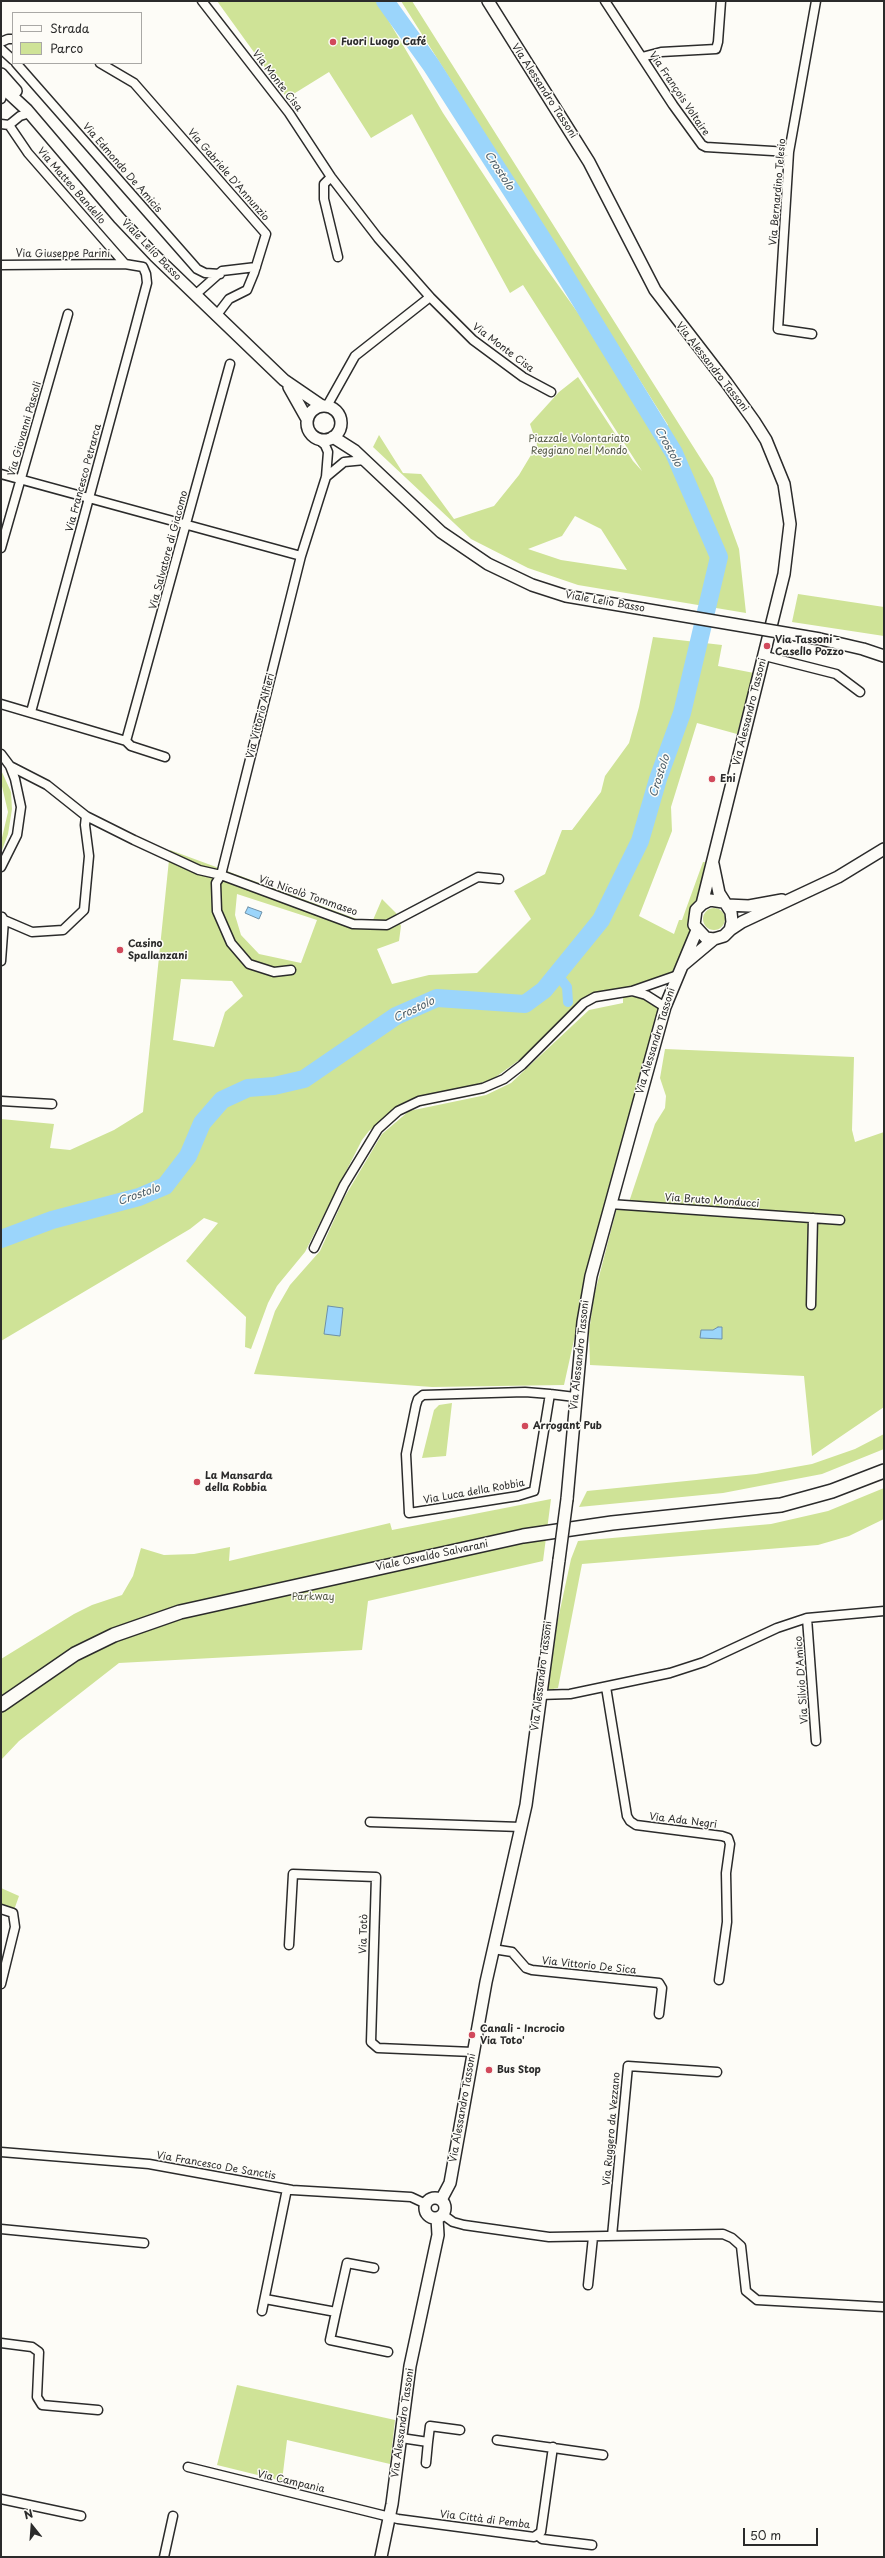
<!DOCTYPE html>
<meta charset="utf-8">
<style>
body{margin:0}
#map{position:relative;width:885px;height:2558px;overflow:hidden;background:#fdfcf7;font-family:"Playpen Sans",sans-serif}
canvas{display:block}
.frame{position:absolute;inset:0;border:2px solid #2b2b2b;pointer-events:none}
.legend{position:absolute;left:12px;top:12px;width:130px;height:52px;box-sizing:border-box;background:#fdfcf7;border:1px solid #a9a8a5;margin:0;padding:5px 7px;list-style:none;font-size:12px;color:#2b2b2b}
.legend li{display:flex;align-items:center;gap:8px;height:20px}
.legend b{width:20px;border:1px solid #a9a8a5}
.north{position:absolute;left:12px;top:2506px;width:40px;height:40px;-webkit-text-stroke:3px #fdfcf7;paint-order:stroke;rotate:343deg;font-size:11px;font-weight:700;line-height:16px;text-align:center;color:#2b2b2b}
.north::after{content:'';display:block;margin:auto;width:14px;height:18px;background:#2b2b2b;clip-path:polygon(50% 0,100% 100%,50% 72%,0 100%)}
.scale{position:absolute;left:743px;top:2528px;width:75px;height:18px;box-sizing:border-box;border:2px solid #2b2b2b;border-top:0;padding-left:5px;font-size:12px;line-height:14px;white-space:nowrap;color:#2b2b2b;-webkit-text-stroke:3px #fdfcf7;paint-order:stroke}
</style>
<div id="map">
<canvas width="885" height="2558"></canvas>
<div class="frame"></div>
<ul class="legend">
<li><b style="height:5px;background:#fdfcf7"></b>Strada</li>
<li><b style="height:11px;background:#cfe397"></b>Parco</li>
</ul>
<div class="north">N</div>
<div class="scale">50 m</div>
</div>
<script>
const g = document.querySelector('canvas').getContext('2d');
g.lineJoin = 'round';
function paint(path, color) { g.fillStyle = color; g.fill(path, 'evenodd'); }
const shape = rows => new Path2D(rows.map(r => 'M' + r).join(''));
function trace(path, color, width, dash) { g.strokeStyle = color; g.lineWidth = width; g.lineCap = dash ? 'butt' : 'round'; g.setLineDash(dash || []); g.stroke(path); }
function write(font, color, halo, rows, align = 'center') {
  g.font = font + ' "Playpen Sans",sans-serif'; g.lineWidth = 3; g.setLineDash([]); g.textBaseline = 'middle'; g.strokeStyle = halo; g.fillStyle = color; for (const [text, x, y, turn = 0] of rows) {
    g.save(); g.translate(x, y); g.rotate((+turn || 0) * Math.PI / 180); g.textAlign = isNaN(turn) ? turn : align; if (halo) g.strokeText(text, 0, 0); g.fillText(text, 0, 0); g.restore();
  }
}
paint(shape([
 [217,1,377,1,443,113,536,254,588,327,656,433,668,425,401,1,412,1,713,478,739,549,746,613,578,585,528,568,471,539,373,447,379,435,403,473,421,474,454,519,494,506,519,475,537,445,530,424,559,392,578,377,633,461,642,471,523,285,510,293,412,114,371,138,329,72,287,98],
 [575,516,601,529,627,570,561,560,528,549,562,536],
 [798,594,884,607,884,636,792,622],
 [653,637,722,645,718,666,754,673,737,734,697,723,671,807,672,831,639,916,674,934,679,920,682,920,703,862,705,862,701,892,690,909,689,934,672,973,658,980,592,995,578,1003,522,1058,493,1079,459,1090,411,1099,399,1105,369,1131,362,1140,305,1252,277,1286,268,1303,251,1349,245,1347,246,1317,186,1261,218,1223,204,1218,190,1229,1,1341,1,1119,54,1124,50,1148,70,1150,114,1130,143,1112,170,850,357,919,373,920,382,899,397,914,401,926,399,941,377,949,392,984,429,975,477,973,531,919,514,891,545,874,562,830,572,830,601,792,605,776,629,743,639,707],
 [237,894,317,920,301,963,259,954,241,935,235,915],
 [181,979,232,981,243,996,225,1012,214,1047,173,1040],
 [1,770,11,792,12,809,8,834,1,853,1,842,8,812,1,782],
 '703 919a11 11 0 1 1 22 0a11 11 0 1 1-22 0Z',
 [623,996,640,997,659,1009,604,1204,564,1385,432,1387,254,1374,275,1311,290,1285,320,1251,344,1198,382,1134,409,1111,486,1095,511,1083,589,1010,623,1003],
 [665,1049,854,1057,852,1130,855,1142,884,1132,884,1407,812,1456,804,1376,590,1365,589,1332,594,1296,615,1215,618,1205,628,1205,655,1124,665,1108,666,1096,660,1078],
 [452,1403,446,1456,422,1458,434,1410,439,1405],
 [884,1434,884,1449,822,1474,723,1493,579,1507,587,1491,756,1474,812,1464,855,1449],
 [884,1488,884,1519,849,1536,818,1545,582,1564,558,1688,548,1690,557,1624,571,1559,578,1541,771,1524,828,1511],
 [551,1499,543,1561,368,1601,362,1650,119,1663,19,1741,1,1760,1,1659,74,1614,92,1605,122,1595,133,1576,141,1548,164,1555,194,1554,230,1547,229,1561,390,1523,392,1530],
 [1,1888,19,1896,13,1913,1,1909],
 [237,2385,395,2420,390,2464,287,2440,282,2481,217,2465]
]), '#cfe397');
const water = shape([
 [248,907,262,912,259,919,245,913,248,907],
 [328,1306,343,1308,340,1336,324,1334,328,1306],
 [718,1327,722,1327,722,1339,700,1338,701,1330,713,1330,718,1327]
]);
paint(water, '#9bd5fb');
trace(water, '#6e91a8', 1);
trace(shape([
 [557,974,567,987,568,1002]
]), '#9bd5fb', 10);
trace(shape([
 [1,1239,52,1220,139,1197,165,1186,188,1156,202,1123,222,1100,248,1088,274,1086,304,1079,396,1016,437,998,525,1004,544,990,601,920,640,841,658,779,682,713,719,557,674,453,552,254,431,65,385,1]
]), '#9bd5fb', 18);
const street = shape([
 [202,1,289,113,331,177,378,238,430,297,355,356,327,406],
 [605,1,673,105,702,145,706,147,789,152],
 [1,42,8,39,13,39],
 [1,49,13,60],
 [642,57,661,52,716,49,718,42,721,1],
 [16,63,197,269,205,273,220,274],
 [100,63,134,83,266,234,254,273,247,290,229,299,216,316],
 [1,99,4,89],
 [1,124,9,125,28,153,125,264],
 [9,125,20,116,30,113],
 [331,177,324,184,324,199,338,257],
 [1,265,125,264,143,267,146,274,147,283,134,332,31,712],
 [195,295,222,271,256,267],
 [430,297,473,340,523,377,551,392],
 [812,334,778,329,789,152,816,1],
 [1,474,301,556],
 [326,477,344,462,365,460],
 [1,548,68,314],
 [765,656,836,674,860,692],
 [1,704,126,741,131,746,165,757],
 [126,741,230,364],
 [1,754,10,766,15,779,21,807,17,835,1,867],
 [10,766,47,785,86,816,134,840,199,870,221,875,353,924,387,925,478,877,499,879],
 [4,920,32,932,63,930,84,910,89,856,85,825,86,816],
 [1,961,4,920,2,917],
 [291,970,274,972,249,964,231,943,217,911,216,883,221,875,301,556,326,477,328,452,325,445,318,439],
 [632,991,646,995,665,1007],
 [1,1101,52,1104],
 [610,1204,840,1220],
 [314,1248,344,1185,378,1129,398,1111,419,1101,483,1088,504,1079,522,1065,584,1003,595,997,632,991,678,975],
 [811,1305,813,1218],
 [550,1394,534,1491,518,1496,409,1513,406,1454,416,1405,418,1399,423,1395,525,1392,550,1394,575,1397],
 [807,1618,816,1741],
 [606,1687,627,1816,630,1821,636,1825,722,1836,728,1838,730,1844,726,1873,727,1922,719,1980],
 [539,1695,570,1694,670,1673,704,1662,777,1628,807,1618,884,1611],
 [370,1822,521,1827],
 [1,1909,13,1913,15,1927,1,1984],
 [289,1945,293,1874,376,1877,371,2042,378,2048,473,2052],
 [493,1949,512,1952,526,1968,532,1970,659,1983,662,1988,659,2014],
 [1,2152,149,2164,292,2190,411,2197,426,2204],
 [442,2214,453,2222,464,2225,549,2237,723,2234,732,2238,741,2246,746,2291,757,2300,884,2307],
 [1,2229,144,2243],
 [612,2236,628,2066,717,2072],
 [588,2285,593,2237],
 [265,2299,336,2312,347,2263,374,2268],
 [262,2311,287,2189],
 [336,2312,330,2340,388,2352],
 [1,2343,32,2347,39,2352,37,2397,42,2405,98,2410],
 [401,2438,428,2442,430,2426,460,2430],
 [497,2440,603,2455],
 [426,2463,428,2442],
 [188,2467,398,2519,534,2537,541,2532,553,2447],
 [1,2499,81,2516],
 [537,2535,542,2539,592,2545],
 [164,2557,173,2516]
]);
const secondary = shape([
 [488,1,589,162,655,290,726,382,754,421,766,440,784,484,790,524,784,574,702,904],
 [1,74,16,91],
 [1,86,27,110,119,218,155,256,284,380,322,406],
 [289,387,307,419],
 '307 423a17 17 0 1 1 34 0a17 17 0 1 1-34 0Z',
 [333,437,355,451,441,532,488,564,532,585,566,596,643,609],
 [820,639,863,649,884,656],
 [713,864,719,893,731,912,732,922,730,930,724,936,714,939,706,938,694,925,696,910,702,904,710,900,723,902],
 [727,905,749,906,782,900],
 [730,930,742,922,838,877,884,849],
 [683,965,714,939],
 [567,1499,583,1322,591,1276,665,1007,697,930],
 '425 2208a10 10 0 1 1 20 0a10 10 0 1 1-20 0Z',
 [441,2200,450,2183,486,1982,526,1805,559,1560],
 [381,2557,392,2504,410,2366,438,2235,437,2218]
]);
const primary = shape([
 [1,1705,75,1654,114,1635,180,1612,523,1536,612,1523,781,1505,832,1491,884,1471]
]);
trace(street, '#2b2b2b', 11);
trace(secondary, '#2b2b2b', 14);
trace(primary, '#2b2b2b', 16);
trace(street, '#fdfcf7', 8);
trace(secondary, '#fdfcf7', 11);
trace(primary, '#fdfcf7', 13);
const secondaryBridge = shape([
 [643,609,820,639],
 [559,1560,567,1499]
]);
trace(secondaryBridge, '#2b2b2b', 14, []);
trace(secondaryBridge, '#fdfcf7', 11);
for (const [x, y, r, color] of [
 [333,42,4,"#d1495b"],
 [767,646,4,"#d1495b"],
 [712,779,4,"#d1495b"],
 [120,950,4,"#d1495b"],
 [525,1426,4,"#d1495b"],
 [197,1482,4,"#d1495b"],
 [472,2035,4,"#d1495b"],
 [489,2070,4,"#d1495b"]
]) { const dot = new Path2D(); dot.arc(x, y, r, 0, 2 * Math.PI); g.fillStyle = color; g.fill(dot); trace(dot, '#fdfcf7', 1.5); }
write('bold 10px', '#2b2b2b', '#fdfcf7', [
 ["Fuori Luogo Café",341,42],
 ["Via Tassoni -",775,640],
 ["Casello Pozzo",775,652],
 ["Eni",720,779],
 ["Casino",128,944],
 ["Spallanzani",128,956],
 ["Arrogant Pub",533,1426],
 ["La Mansarda",205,1476],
 ["della Robbia",205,1488],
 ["Canali - Incrocio",480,2029],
 ["Via Toto'",480,2041],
 ["Bus Stop",497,2070]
], 'left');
write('10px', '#2b2b2b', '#fdfcf7', [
 ["Via Monte Cisa",277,81,52],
 ["Via Alessandro Tassoni",544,91,57],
 ["Via François Voltaire",679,94,56],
 ["Via Edmondo De Amicis",122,168,49],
 ["Via Gabriele D'Annunzio",228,175,49],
 ["Via Matteo Bandello",71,186,49],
 ["Via Bernardino Telesio",778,192,-85],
 ["Viale Lelio Basso",151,250,46],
 ["Via Giuseppe Parini",63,254],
 ["Via Monte Cisa",503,348,37],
 ["Via Alessandro Tassoni",712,367,52],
 ["Via Giovanni Pascoli",25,429,-74],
 ["Via Francesco Petrarca",84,478,-75],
 ["Via Salvatore di Giacomo",169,550,-75],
 ["Viale Lelio Basso",605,602,10],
 ["Via Alessandro Tassoni",750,712,-76],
 ["Via Vittorio Alfieri",261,716,-76],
 ["Via Nicolò Tommaseo",308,896,19],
 ["Via Alessandro Tassoni",656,1041,-73],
 ["Via Bruto Monducci",712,1201,4],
 ["Via Alessandro Tassoni",580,1355,-84],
 ["Via Luca della Robbia",474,1492,-10],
 ["Viale Osvaldo Salvarani",432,1556,-12],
 ["Via Alessandro Tassoni",542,1676,-83],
 ["Via Silvio D'Amico",802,1680,-94],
 ["Via Ada Negri",683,1821,7],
 ["Via Totò",364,1934,-88],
 ["Via Vittorio De Sica",589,1966,6],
 ["Via Alessandro Tassoni",463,2108,-80],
 ["Via Ruggero da Vezzano",612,2129,-85],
 ["Via Francesco De Sanctis",216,2166,10],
 ["Via Alessandro Tassoni",403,2423,-82],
 ["Via Campania",291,2482,13],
 ["Via Città di Pemba",485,2520,7]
]);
write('10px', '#545946', '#fdfcf7', [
 ["Piazzale Volontariato",579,439],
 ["Reggiano nel Mondo",579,451],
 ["Parkway",313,1597]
]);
write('italic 11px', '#4d5e69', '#fdfcf7', [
 ["Crostolo",499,171,57],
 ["Crostolo",668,447,61],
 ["Crostolo",660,776,-72],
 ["Crostolo",414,1010,-25],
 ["Crostolo",139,1195,-19]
]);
</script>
